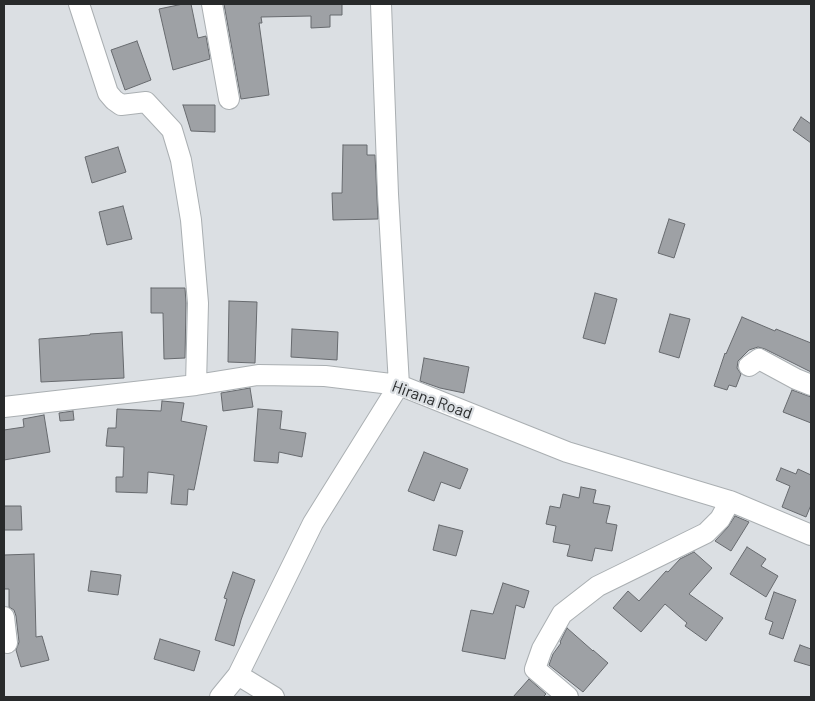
<!DOCTYPE html>
<style>
body{margin:0}
#map{position:relative;width:815px;height:701px;overflow:hidden;background:#dbdfe3;font-family:Barlow,sans-serif}
canvas{display:block}
.frame{position:absolute;inset:0;border:5px solid #282a2b;pointer-events:none}
</style>
<div id="map">
<canvas width="815" height="701"></canvas>
<div class="frame"></div>
</div>
<script>
const g = document.querySelector('canvas').getContext('2d');
g.lineJoin = 'round';
function paint(path, color) { g.fillStyle = color; g.fill(path, 'evenodd'); }
const shape = rows => new Path2D(rows.map(r => 'M' + r).join(''));
function trace(path, color, width, dash) { g.strokeStyle = color; g.lineWidth = width; g.lineCap = dash ? 'butt' : 'round'; g.setLineDash(dash || []); g.stroke(path); }
function write(font, color, halo, rows, align = 'center') {
  g.font = font + ' Barlow,sans-serif'; g.lineWidth = 4.5; g.setLineDash([]); g.textBaseline = 'middle'; g.strokeStyle = halo; g.fillStyle = color; for (const [text, x, y, turn = 0] of rows) {
    g.save(); g.translate(x, y); g.rotate((+turn || 0) * Math.PI / 180); g.textAlign = isNaN(turn) ? turn : align; if (halo) g.strokeText(text, 0, 0); g.fillText(text, 0, 0); g.restore();
  }
}
const building = shape([
 [183,4,191,4,198,38,206,36,210,59,173,70,159,9,183,4],
 [224,4,342,4,342,15,330,15,330,27,311,28,311,16,261,17,262,23,259,23,269,95,241,99,224,4],
 [137,41,151,80,125,90,111,50,137,41],
 [183,105,215,105,215,132,191,131,183,105],
 [801,117,811,124,811,143,793,130,801,117],
 [343,145,367,145,367,155,375,155,378,219,333,220,332,193,342,193,343,145],
 [118,147,126,172,92,183,85,157,118,147],
 [123,206,132,239,107,245,99,212,123,206],
 [669,219,685,224,674,258,658,253,669,219],
 [151,288,185,288,186,303,185,358,164,359,163,313,151,313,151,288],
 [595,293,617,299,605,344,583,338,595,293],
 [229,301,257,302,255,363,228,362,229,301],
 [670,314,690,319,679,358,659,352,670,314],
 [742,317,775,331,776,329,811,343,811,372,765,349,758,347,749,350,738,361,737,368,741,374,736,387,729,385,727,390,714,386,725,353,726,354,742,317],
 [292,329,338,332,337,360,291,357,292,329],
 [122,332,124,378,41,382,39,339,90,335,90,334,122,332],
 [424,358,469,367,464,393,440,388,420,381,424,358],
 [250,388,253,407,223,411,221,393,250,388],
 [792,390,811,397,811,423,783,412,792,390],
 [162,401,184,403,181,421,207,426,194,490,188,489,187,505,171,504,174,475,148,472,147,493,116,492,116,477,123,477,124,447,106,446,108,428,116,428,117,409,161,411,162,401],
 [258,409,282,411,280,429,306,433,302,457,279,452,278,463,254,461,258,409],
 [73,411,74,420,60,421,59,413,73,411],
 [44,415,50,452,4,460,4,430,24,427,23,419,44,415],
 [424,452,468,469,460,489,441,482,434,501,408,491,424,452],
 [781,468,796,474,798,469,811,475,811,505,806,517,782,507,790,486,776,480,781,468],
 [581,487,596,490,593,503,610,506,606,523,617,525,612,551,595,548,592,561,567,556,570,545,553,542,556,526,546,524,550,506,560,508,563,494,579,498,581,487],
 [4,506,21,506,22,530,4,530,4,506],
 [735,516,749,522,731,551,715,541,728,527,735,516],
 [439,525,463,531,456,556,433,550,439,525],
 [747,547,766,559,761,566,778,576,766,597,730,574,747,547],
 [694,552,712,568,689,594,723,618,706,641,685,626,687,623,665,604,641,632,613,608,628,591,639,601,666,571,668,572,680,559,694,552],
 [34,554,36,637,42,636,49,660,21,667,16,650,19,642,16,616,14,610,9,607,9,589,4,589,4,555,34,554],
 [91,571,121,575,118,595,88,591,91,571],
 [233,572,255,580,241,620,234,646,215,640,227,599,224,598,233,572],
 [503,583,529,591,524,608,516,605,505,659,462,651,471,610,493,614,503,583],
 [774,592,796,600,783,639,769,634,773,622,765,619,774,592],
 [567,628,593,651,593,650,608,663,583,692,549,665,553,654,561,643,560,642,567,628],
 [160,639,200,651,194,671,154,659,160,639],
 [800,645,811,649,811,666,794,661,800,645],
 [529,679,546,694,543,697,513,697,529,679]
]);
paint(building, '#9ea1a5');
trace(building, '#676a6e', 1);
const minor = shape([
 [79,4,108,93,114,100,121,105,146,102,172,130,181,160,191,220,198,303,196,385],
 [212,4,229,99],
 [749,366,759,359,796,379,811,385],
 [4,407,196,385,258,375,325,376,399,385,567,452,730,501,811,535],
 [4,617,7,643],
 [238,675,274,697],
 [220,697,238,675,313,523,399,385,388,194,381,4],
 [568,697,535,669,542,649,562,614,598,586,706,533,720,519,730,501]
]);
trace(minor, '#aaafb2', 22);
trace(minor, '#fff', 20);
write('16px', '#282a2b', '#dbdfe3', [
 ["Hirana Road",432,400,20]
]);
</script>
